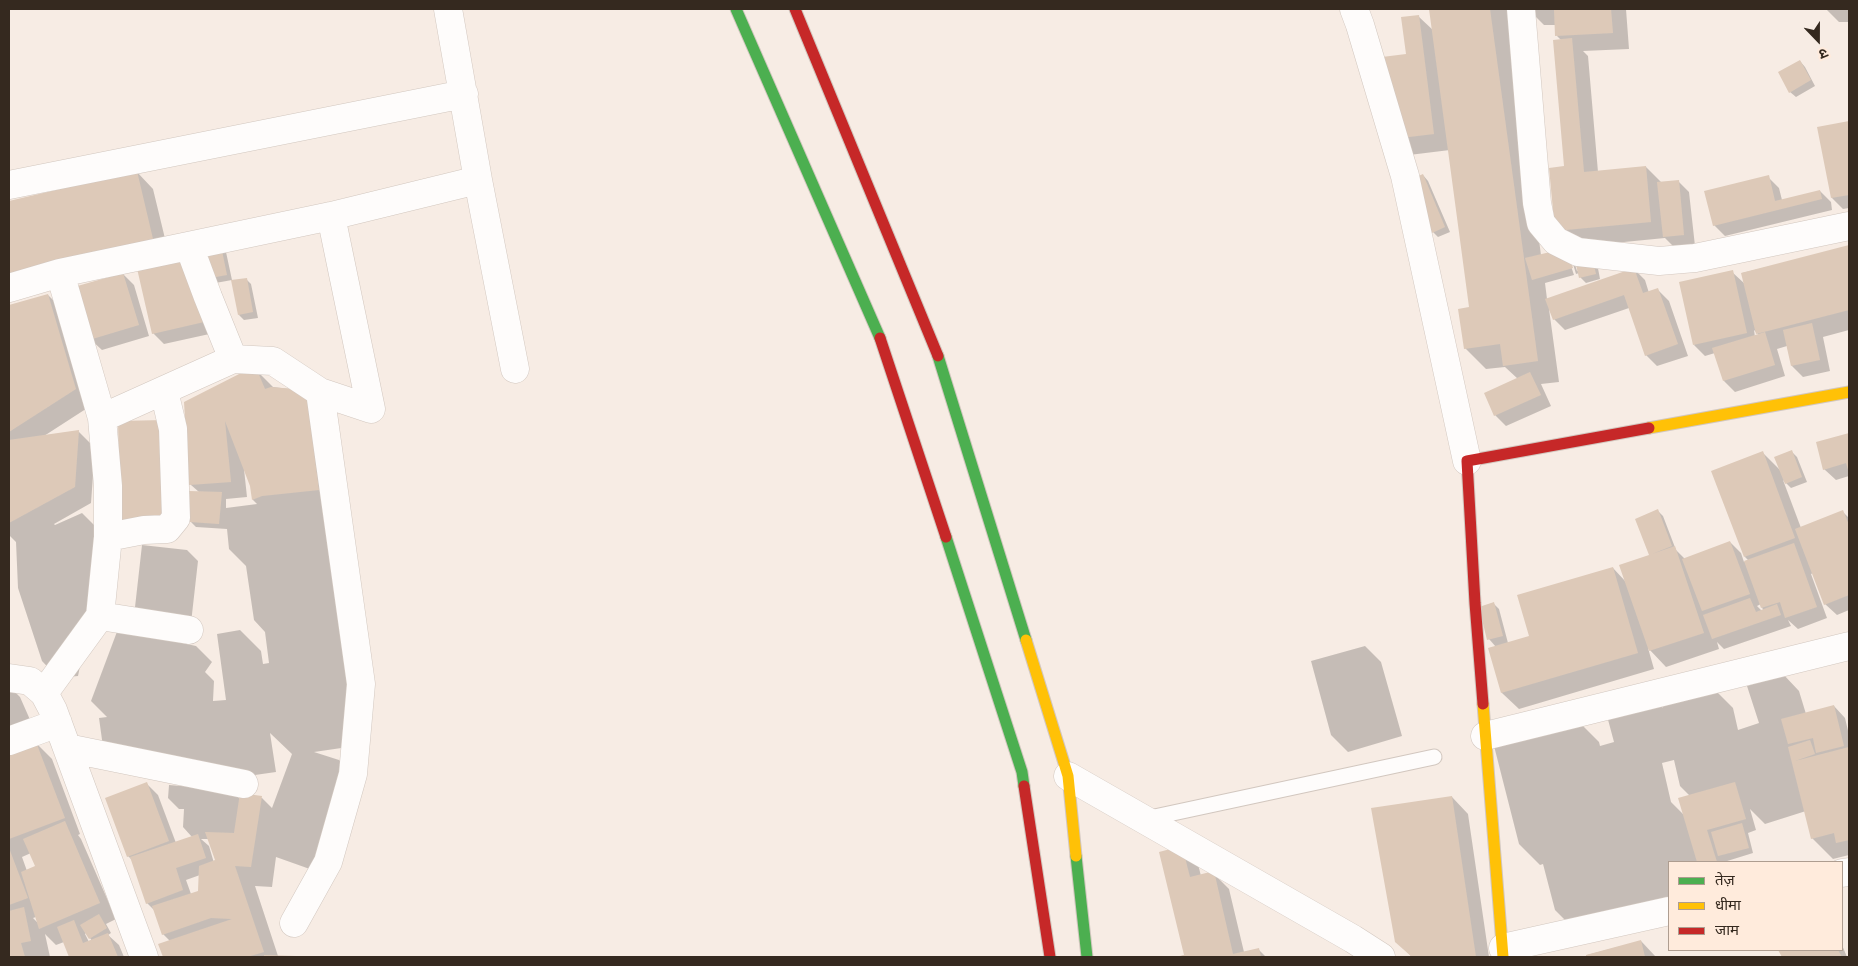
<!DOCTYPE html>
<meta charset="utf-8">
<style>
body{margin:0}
#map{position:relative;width:1858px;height:966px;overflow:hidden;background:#f7ece4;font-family:"Exo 2","Noto Sans Devanagari",sans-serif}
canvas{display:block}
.frame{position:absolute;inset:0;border:10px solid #35291f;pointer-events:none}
.legend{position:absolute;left:1668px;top:861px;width:175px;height:90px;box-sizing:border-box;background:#ffebdc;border:1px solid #ae9d90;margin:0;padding:6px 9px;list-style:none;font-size:15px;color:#35291f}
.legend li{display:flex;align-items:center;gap:10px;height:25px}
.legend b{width:25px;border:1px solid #ae9d90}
.north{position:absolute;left:1793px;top:15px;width:50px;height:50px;-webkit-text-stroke:4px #ffebdc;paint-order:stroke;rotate:158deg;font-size:14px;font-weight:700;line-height:20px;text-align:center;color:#35291f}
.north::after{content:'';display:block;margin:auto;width:18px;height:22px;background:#35291f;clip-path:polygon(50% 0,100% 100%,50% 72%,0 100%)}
</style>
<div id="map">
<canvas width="1858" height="966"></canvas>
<div class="frame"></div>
<ul class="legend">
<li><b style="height:6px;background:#4caf50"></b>तेज़</li>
<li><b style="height:6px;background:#ffc107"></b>धीमा</li>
<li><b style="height:6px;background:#c62828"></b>जाम</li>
</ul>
<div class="north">उ</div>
</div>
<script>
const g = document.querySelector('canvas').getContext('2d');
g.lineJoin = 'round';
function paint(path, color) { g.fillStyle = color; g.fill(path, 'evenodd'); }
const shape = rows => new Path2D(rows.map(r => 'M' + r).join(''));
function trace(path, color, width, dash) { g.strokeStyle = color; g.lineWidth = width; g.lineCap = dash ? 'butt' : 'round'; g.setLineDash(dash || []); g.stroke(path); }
paint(shape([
 [1431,9,1508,9,1541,255,1566,250,1572,255,1577,271,1579,270,1577,261,1591,258,1597,263,1600,279,1586,283,1580,277,1579,273,1576,274,1570,254,1567,254,1574,275,1545,283,1547,299,1634,269,1645,280,1649,293,1658,290,1669,301,1688,356,1657,366,1646,355,1629,308,1565,330,1554,319,1549,309,1559,382,1541,384,1551,406,1506,426,1495,415,1486,394,1518,379,1505,367,1486,369,1465,348,1460,310,1471,308,1450,150,1401,156,1385,139,1375,59,1407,55,1403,18,1418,16,1434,31],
 [1528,9,1626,9,1629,49,1583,51,1588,56,1598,172,1646,167,1662,183,1678,181,1689,192,1695,246,1675,248,1665,238,1573,247,1556,230,1565,167,1561,40,1557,36,1556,25,1544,25],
 [1826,9,1849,9,1849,22,1839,22],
 [1800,61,1805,67,1815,86,1796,97,1790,92],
 [1849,122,1849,208,1843,209,1832,198,1819,128],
 [137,172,153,189,169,255,214,333,164,344,153,333,137,263,9,287,9,203],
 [1423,175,1428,181,1450,232,1438,237,1433,232],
 [1768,177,1779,188,1782,200,1820,191,1831,202,1832,210,1725,236,1714,225],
 [221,247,226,252,232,280,210,284],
 [1849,247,1849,330,1823,337,1830,371,1803,377,1792,366,1787,346,1777,349,1785,376,1735,392,1724,381,1715,353,1705,356,1694,345,1732,272,1745,284,1742,273],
 [1754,330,1759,335,1755,337],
 [123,274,134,285,149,336,102,350,90,339],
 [246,279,251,284,258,318,244,320,239,315],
 [48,295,64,311,92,405,44,436,78,431,95,448,91,503,54,524,55,525,82,513,98,529,103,554,78,676,58,678,42,661,18,588,16,542,9,535,9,306],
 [257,371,273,387,306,391,362,745,314,752,339,760,356,777,321,873,276,857,272,887,255,886,278,956,298,957,164,957,160,945,170,941,163,934,155,911,147,903,132,860,128,856,147,784,158,795,176,843,192,837,183,827,184,809,179,809,168,798,169,785,231,790,240,799,262,798,272,808,292,754,270,733,276,772,206,782,103,747,99,718,107,717,91,701,118,629,196,646,212,662,205,672,214,681,213,701,226,700,217,634,240,630,261,651,263,664,269,663,265,632,254,620,246,566,229,549,227,529,196,527,191,522,199,492,191,485,186,403],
 [244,469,252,486,253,500,257,504,226,508,226,499,247,497],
 [201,839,209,839,217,863,214,863,209,846],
 [200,875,199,892,191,894,186,880],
 [1849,434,1849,476,1836,480,1824,469,1817,443],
 [1791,451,1797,457,1807,482,1791,488,1783,480,1801,528,1843,512,1849,518,1849,610,1837,615,1825,604,1813,573,1811,574,1827,618,1798,629,1788,620,1791,626,1724,649,1717,642,1719,649,1666,667,1648,648,1654,669,1519,709,1502,693,1490,648,1496,647,1489,639,1494,604,1499,609,1508,643,1530,637,1613,568,1626,582,1652,555,1658,511,1663,516,1676,550,1685,559,1730,542,1741,553,1744,562,1749,561,1745,557,1763,453,1781,471],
 [1761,604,1764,613,1757,606],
 [142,545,187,550,198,561,190,632,134,616],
 [1365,646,1381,662,1402,736,1348,752,1331,735,1311,661],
 [1783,674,1799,691,1806,714,1834,706,1845,718,1849,735,1849,855,1833,859,1812,838,1806,811,1765,824,1750,809,1756,830,1748,833,1753,853,1724,862,1669,862,1669,907,1576,931,1555,910,1543,864,1540,865,1519,844,1493,742,1578,721,1599,742,1600,746,1614,742,1607,716,1659,703,1663,708,1662,704,1717,692,1733,708,1738,730,1759,723,1747,686],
 [1674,760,1680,786,1690,796,1684,815,1671,802,1662,763],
 [9,686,20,697,35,731,9,742],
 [36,743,52,759,80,834,78,835,81,839,116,919,106,924,111,933,108,935,119,945,124,957,71,957,64,942,56,945,45,934,50,957,9,957,9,754],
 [31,853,37,866,27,871,22,857],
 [36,917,39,924,33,918],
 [86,933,90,938,92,941,89,942,85,934],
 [1452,797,1468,814,1489,957,1412,957,1396,941],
 [1182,848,1198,864,1201,876,1213,873,1229,889,1244,952,1258,949,1266,957,1177,957,1185,955],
 [1641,941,1656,957,1588,957,1587,955],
 [1842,945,1847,957,1783,957,1780,950,1842,950]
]), '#0003');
paint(shape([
 [1429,9,1490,9,1538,361,1503,366,1500,344,1464,349,1458,309,1469,307],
 [1554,9,1611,9,1613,33,1555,36],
 [1419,15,1434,134,1384,140,1374,58,1406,54,1401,17],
 [1572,38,1584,172,1646,166,1651,222,1555,231,1549,168,1564,166,1553,40],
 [1800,60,1811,80,1789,93,1778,72],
 [1849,121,1849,195,1831,198,1817,127],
 [137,171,153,239,9,273,9,201],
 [1423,174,1445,227,1432,233,1409,180],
 [1769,175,1775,201,1820,190,1822,199,1713,226,1704,191],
 [1679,180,1684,235,1663,237,1657,182],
 [1849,245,1849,310,1756,334,1741,273],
 [221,246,227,275,204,279,198,251],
 [1567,248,1573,268,1532,280,1525,258],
 [188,252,204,322,152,334,136,264],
 [1592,257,1596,274,1579,278,1575,260],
 [1634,268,1643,293,1658,288,1678,344,1645,356,1624,295,1553,320,1545,299],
 [1733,270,1747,333,1693,345,1679,282],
 [123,273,139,325,89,340,74,287],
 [247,278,253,312,238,315,231,280],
 [48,294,76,389,9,432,9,305],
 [1812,323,1820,360,1791,366,1783,330],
 [1765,332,1775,365,1723,381,1712,348],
 [257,370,265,389,271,387,306,390,319,490,262,496,252,500,250,486,225,421,231,482,189,485,184,402,245,371],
 [1530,372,1541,395,1494,416,1484,393],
 [164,420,166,521,120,523,118,421],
 [79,430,75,487,9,523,9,440],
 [1849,433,1849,473,1846,463,1823,470,1816,442],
 [1792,450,1802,477,1785,484,1774,457],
 [1763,451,1795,538,1744,557,1711,471],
 [189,491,222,492,219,524,190,522],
 [1658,509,1672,546,1652,554,1675,546,1704,633,1649,651,1619,565,1649,555,1635,519],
 [1843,510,1849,525,1849,595,1824,605,1795,529],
 [1730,541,1750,594,1702,611,1682,559],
 [1794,543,1817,607,1785,618,1780,602,1761,608,1744,561],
 [1613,567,1638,653,1501,693,1488,648,1529,636,1517,595],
 [1750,598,1756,612,1777,604,1781,615,1712,639,1703,615],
 [1494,602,1503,636,1487,640,1479,607],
 [1834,705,1844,746,1816,753,1813,738,1788,744,1781,719],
 [1810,740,1815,754,1795,761,1849,747,1849,840,1836,843,1834,833,1811,839,1788,747],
 [36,742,65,818,9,839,9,753],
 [147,782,169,841,127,857,105,798],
 [1735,782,1746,819,1707,830,1717,862,1697,862,1678,798],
 [240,793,262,796,251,867,235,866,264,952,247,957,163,957,158,944,232,919,211,918,162,935,152,906,198,891,199,866,215,860,205,832,234,833],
 [1452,796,1476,957,1412,957,1395,942,1371,808],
 [65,821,100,903,39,929,21,872,35,866,23,839],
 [1742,823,1749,848,1718,856,1711,832],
 [198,834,206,858,176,868,183,890,146,904,130,857],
 [1182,846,1190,877,1214,871,1233,954,1259,948,1261,957,1175,957,1184,955,1159,852],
 [9,848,28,898,9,905],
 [24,907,31,941,21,943,25,957,9,957,9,911],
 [99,914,107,928,89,939,80,925],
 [74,920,83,943,108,933,118,957,69,957,57,927],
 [1641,940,1645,957,1586,957,1586,955],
 [1778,950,1838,950,1842,957,1782,957],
 [264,955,296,956,296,957,264,957]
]), '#ddc9b8');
const lane = shape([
 [1145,819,1434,757]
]);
const street = shape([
 [448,9,478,180,515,369],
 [1354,9,1360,25,1405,176,1467,461],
 [1521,9,1537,203,1541,223,1556,241,1578,252,1659,261,1695,258,1849,226],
 [9,185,464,94],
 [189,246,208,297,233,359],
 [9,288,60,273,331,216,478,180],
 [102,418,233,359,273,361,320,392,371,409,331,216],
 [108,537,144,530,167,529,176,518,173,429,164,391],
 [100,616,189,630],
 [9,678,30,681,44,693,53,710,144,957],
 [44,693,100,616,108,537,108,486,102,418,60,273],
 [1485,736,1849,646],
 [9,741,58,723],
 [67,748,244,784],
 [1068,776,1353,939,1381,957],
 [1842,873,1849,872],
 [294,923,328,862,353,774,361,684,320,392],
 [1503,948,1669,911]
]);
const fast = shape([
 [736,9,880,338],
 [938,356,1026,640],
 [946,537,1022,772,1024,786],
 [1076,856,1087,957]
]);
const slow = shape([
 [1649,428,1849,392],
 [1026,640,1068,776,1076,856],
 [1483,704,1503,957]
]);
const jam = shape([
 [795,9,938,356],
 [880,338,946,537],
 [1483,704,1475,603,1467,461,1649,428],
 [1024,786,1050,957]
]);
trace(lane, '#d2c7bf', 17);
trace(street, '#d2c7bf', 29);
trace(fast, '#d2c7bf', 13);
trace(slow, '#d2c7bf', 13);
trace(jam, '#d2c7bf', 13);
trace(lane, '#fefcfb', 15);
trace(street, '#fefcfb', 28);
trace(fast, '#4caf50', 11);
trace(slow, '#ffc107', 11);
trace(jam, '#c62828', 11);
</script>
